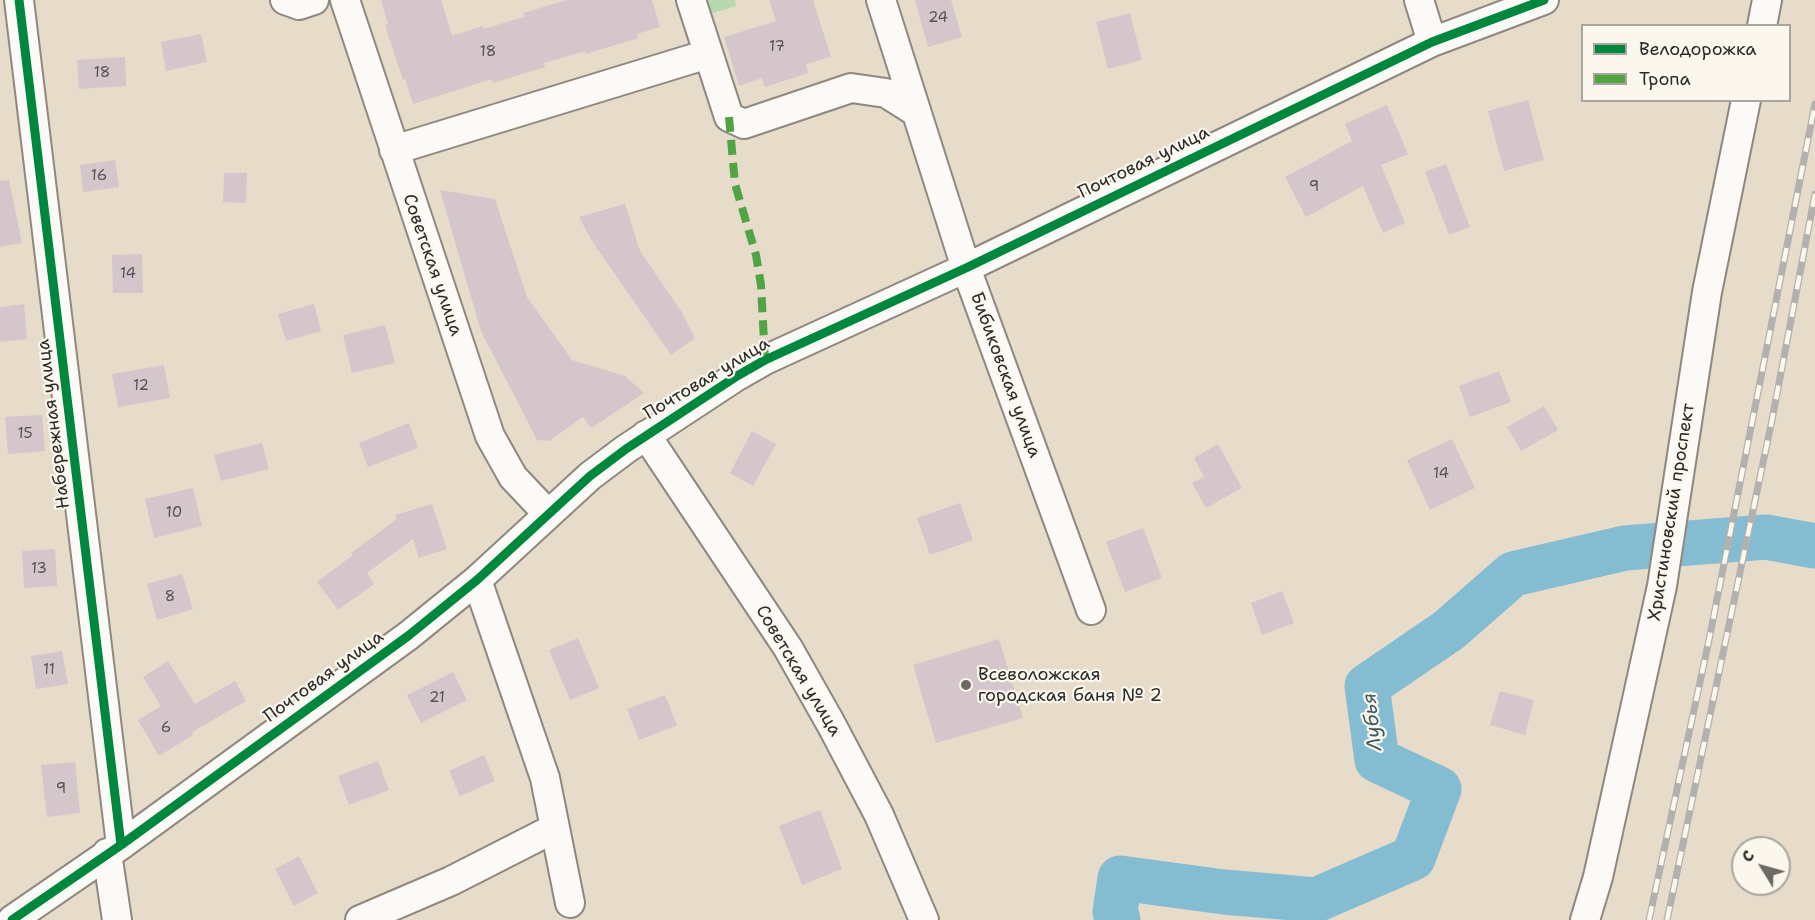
<!DOCTYPE html>
<meta charset="utf-8">
<style>
body{margin:0}
#map{position:relative;width:1815px;height:920px;overflow:hidden;background:#e7dbca;font-family:"Shantell Sans",sans-serif}
canvas{display:block}
.legend{position:absolute;left:1581px;top:24px;width:210px;height:78px;box-sizing:border-box;background:#fbf7ec;border:2px solid #a8a59f;margin:0;padding:8px 10px;list-style:none;font-size:18px;color:#2b2b2b}
.legend li{display:flex;align-items:center;gap:12px;height:30px}
.legend b{width:30px;border:2px solid #a8a59f}
.north{position:absolute;left:1731px;top:836px;width:60px;height:60px;box-sizing:border-box;background:#fbf7ec;border:2px solid #a8a59f;border-radius:50%;rotate:307deg;font-size:16px;font-weight:700;line-height:24px;text-align:center;color:#2b2b2b}
.north::after{content:'';display:block;margin:auto;width:21px;height:27px;background:#6d6963;clip-path:polygon(50% 0,100% 100%,50% 72%,0 100%)}
</style>
<div id="map">
<canvas width="1815" height="920"></canvas>
<ul class="legend">
<li><b style="height:8px;background:#00873e"></b>Велодорожка</li>
<li><b style="height:8px;background:#51a443"></b>Тропа</li>
</ul>
<div class="north">С</div>
</div>
<script>
const g = document.querySelector('canvas').getContext('2d');
g.lineJoin = 'round';
function paint(path, color) { g.fillStyle = color; g.fill(path, 'evenodd'); }
const shape = rows => new Path2D(rows.map(r => 'M' + r).join(''));
function trace(path, color, width, dash) { g.strokeStyle = color; g.lineWidth = width; g.lineCap = dash ? 'butt' : 'round'; g.setLineDash(dash || []); g.stroke(path); }
function write(font, color, halo, rows, align = 'center') {
  g.font = font + ' "Shantell Sans",sans-serif'; g.lineWidth = 4.5; g.setLineDash([]); g.textBaseline = 'middle'; g.strokeStyle = halo; g.fillStyle = color; for (const [text, x, y, turn = 0] of rows) {
    g.save(); g.translate(x, y); g.rotate((+turn || 0) * Math.PI / 180); g.textAlign = isNaN(turn) ? turn : align; if (halo) g.strokeText(text, 0, 0); g.fillText(text, 0, 0); g.restore();
  }
}
paint(shape([
 [703,0,735,0,736,6,707,15]
]), '#b7d9ac');
trace(shape([
 [1118,920,1115,912,1120,878,1224,892,1316,900,1413,858,1439,789,1377,760,1367,686,1449,630,1513,574,1625,548,1766,537,1815,546]
]), '#84bcd2', 45);
paint(shape([
 [381,0,441,0,452,36,483,26,483,29,524,17,523,13,567,0,652,0,660,27,637,34,638,38,586,54,585,51,544,63,545,67,493,83,492,79,413,104,405,79,403,80,385,25,388,24],
 [769,0,813,0,831,57,806,64,808,73,765,87,762,78,739,86,724,37,776,21],
 [915,0,951,0,962,37,928,47],
 [1130,13,1142,60,1108,69,1096,22],
 [201,34,207,62,166,71,161,42],
 [125,57,126,86,79,89,77,60],
 [1528,100,1544,160,1504,171,1488,111],
 [1387,105,1408,154,1381,165,1405,223,1383,233,1363,186,1306,217,1285,177,1352,141,1345,124],
 [115,160,119,187,83,192,80,165],
 [1446,164,1470,227,1449,235,1425,172],
 [224,173,247,173,246,203,223,202],
 [9,180,22,243,0,247,0,181],
 [440,190,495,199,527,297,572,360,625,376,644,393,591,428,583,417,549,441,537,440,481,331],
 [625,204,640,251,681,311,695,338,671,355,592,241,579,217],
 [142,254,143,293,113,293,112,255],
 [24,304,27,339,0,342,0,307],
 [314,304,321,331,286,341,278,314],
 [385,325,395,363,352,373,343,335],
 [164,365,170,398,118,407,112,374],
 [1499,371,1511,402,1470,417,1459,386],
 [1544,406,1558,430,1521,451,1507,427],
 [42,415,45,451,8,454,5,417],
 [409,423,418,448,368,467,359,443],
 [752,431,776,444,753,486,730,473],
 [1452,439,1475,488,1430,510,1407,460],
 [262,443,269,469,221,481,214,455],
 [1218,444,1242,488,1206,508,1192,483,1204,477,1194,458],
 [193,488,202,526,154,538,145,499],
 [960,503,973,540,930,555,917,518],
 [432,504,447,549,419,558,413,539,367,573,374,584,338,610,317,582,353,555,351,553,397,519,395,515],
 [1143,528,1162,578,1125,592,1106,542],
 [55,549,57,586,24,588,22,551],
 [182,574,193,609,157,620,147,584],
 [1282,591,1294,623,1262,635,1251,603],
 [578,638,599,688,570,700,549,650],
 [999,639,1023,718,936,743,913,665],
 [62,651,68,684,36,689,31,656],
 [168,661,195,704,235,681,246,701,192,732,193,735,159,756,138,720,161,706,143,677],
 [453,672,467,700,421,723,407,695],
 [1500,691,1534,700,1525,735,1490,725],
 [665,695,677,725,639,740,627,709],
 [484,755,495,781,460,796,449,771],
 [378,761,389,790,349,805,338,776],
 [75,762,80,813,47,817,41,765],
 [820,810,842,869,802,885,779,826],
 [299,856,318,893,294,906,275,869]
]), '#d5c6cc');
const minor = shape([
 [19,0,121,845],
 [285,0,299,5,314,0],
 [345,0,490,436,513,477,548,514],
 [691,0,729,117,744,124,851,88,886,93,916,112],
 [881,0,966,268,1091,610],
 [1419,0,1432,42],
 [1762,26,1767,0],
 [394,150,708,54],
 [646,435,788,648,831,724,879,815,924,920],
 [477,580,545,778,570,903],
 [107,853,117,920],
 [12,920,121,845,408,636,477,580,590,476,626,449,737,376,765,360,966,268,1432,42,1544,0],
 [360,920,451,881,555,828],
 [1585,920,1598,877,1662,586,1707,292,1746,100]
]);
trace(minor, '#8e8880', 32);
trace(minor, '#fbfaf7', 28);
const rail = shape([
 [1649,920,1709,640,1815,104],
 [1667,920,1772,420,1815,194]
]);
trace(rail, '#b3b1af', 7);
trace(rail, '#fbf7ec', 4.5, [14]);
trace(shape([
 [729,117,735,184,756,255,761,285,765,360]
]), '#51a443', 8, [15, 8]);
trace(shape([
 [19,0,121,845],
 [12,920,121,845,408,636,477,580,590,476,626,449,737,376,765,360,966,268,1432,42,1544,0]
]), '#00873e', 9);
for (const [x, y, r, color] of [
 [966,685,6,"#6d6963"]
]) { const dot = new Path2D(); dot.arc(x, y, r, 0, 2 * Math.PI); g.fillStyle = color; g.fill(dot); trace(dot, '#fbf7ec', 2); }
write('15px', '#565253', null, [
 ["24",938,18],
 ["17",777,47],
 ["18",488,52],
 ["18",102,73],
 ["16",99,176],
 ["9",1314,187],
 ["14",128,274],
 ["12",141,386],
 ["15",25,434],
 ["14",1441,474],
 ["10",174,513],
 ["13",39,569],
 ["8",170,597],
 ["11",49,670],
 ["21",437,698],
 ["6",166,728],
 ["9",61,789]
]);
write('18px', '#2b2b2b', '#fbf7ec', [
 ["Почтовая улица",1144,163,-26],
 ["Советская улица",432,265,71],
 ["Бибиковская улица",1005,375,70],
 ["Почтовая улица",707,379,-31],
 ["Набережная улица",54,424,-97],
 ["Христиновский проспект",1672,512,-81],
 ["Советская улица",798,671,59],
 ["Почтовая улица",324,677,-36]
]);
write('18px', '#2b2b2b', '#fbf7ec', [
 ["Всеволожская",978,675],
 ["городская баня № 2",978,696]
], 'left');
write('italic 20px', '#3b5966', '#fbf7ec', [
 ["Лубья",1373,722,-96]
]);
</script>
